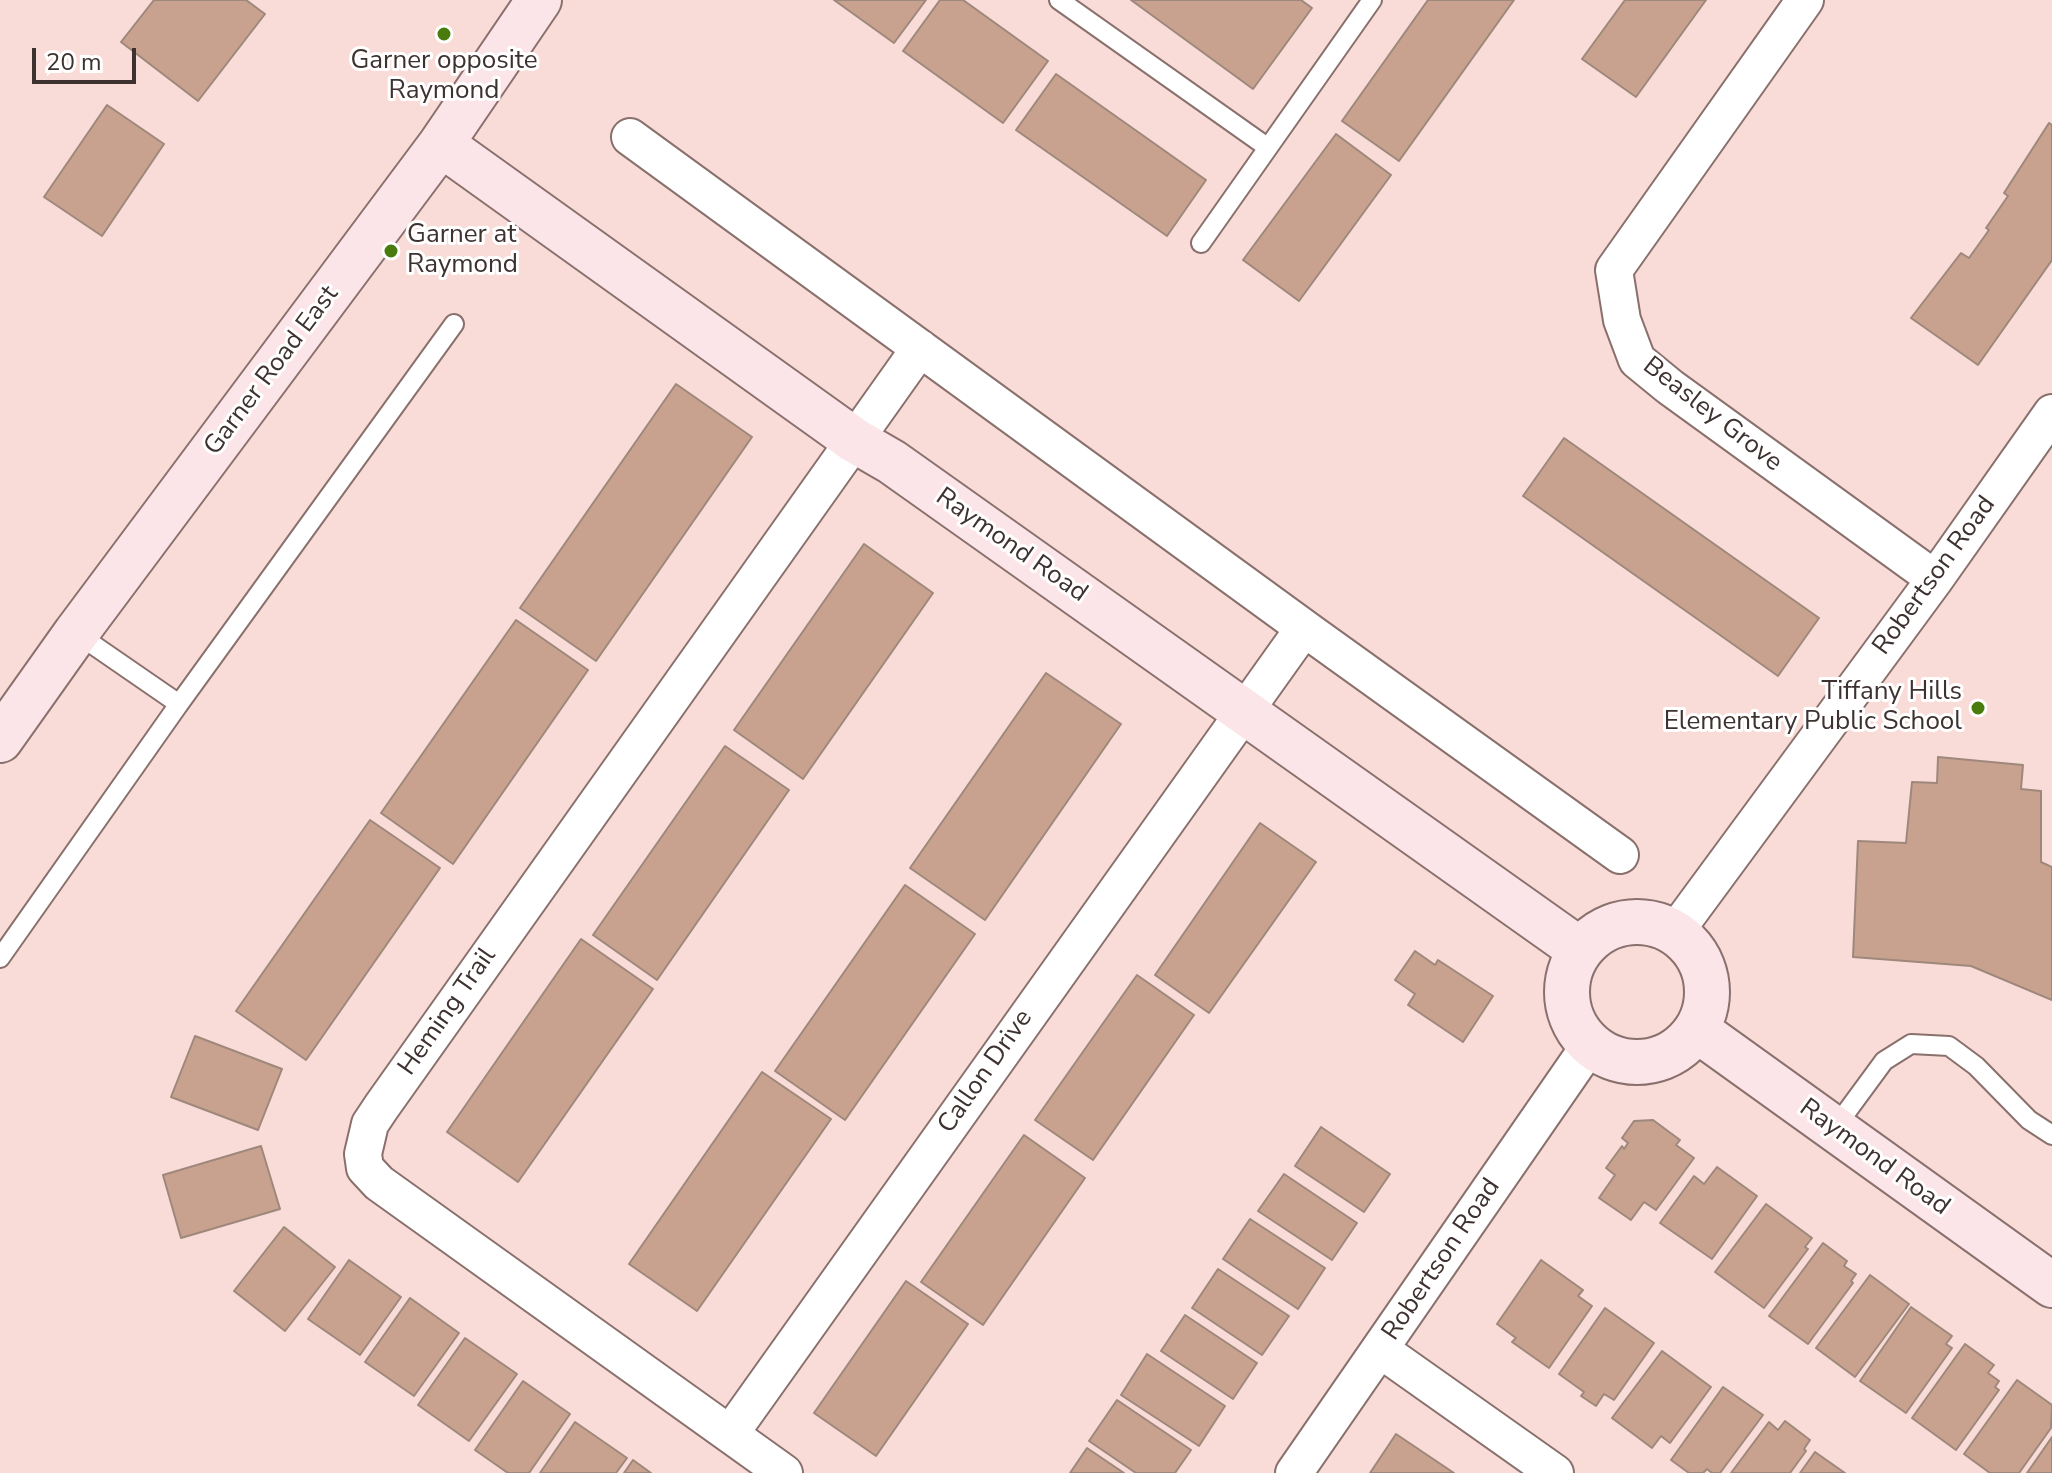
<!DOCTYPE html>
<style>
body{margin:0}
#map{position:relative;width:2052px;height:1473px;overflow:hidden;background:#f9dcd7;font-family:"Nunito Sans",sans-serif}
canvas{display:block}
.scale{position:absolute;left:32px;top:48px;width:104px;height:36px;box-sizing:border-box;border:4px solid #3d3230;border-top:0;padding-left:10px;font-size:24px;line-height:28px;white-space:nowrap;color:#3d3230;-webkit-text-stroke:6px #fff;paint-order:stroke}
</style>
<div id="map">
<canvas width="2052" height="1473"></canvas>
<div class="scale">20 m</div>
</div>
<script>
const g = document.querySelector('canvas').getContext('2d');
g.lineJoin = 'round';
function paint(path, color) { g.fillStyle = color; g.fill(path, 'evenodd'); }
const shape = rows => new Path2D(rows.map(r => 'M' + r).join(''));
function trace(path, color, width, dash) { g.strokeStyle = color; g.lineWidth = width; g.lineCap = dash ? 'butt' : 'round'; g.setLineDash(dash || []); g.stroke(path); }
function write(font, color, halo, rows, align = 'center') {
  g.font = font + ' "Nunito Sans",sans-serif'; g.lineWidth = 6; g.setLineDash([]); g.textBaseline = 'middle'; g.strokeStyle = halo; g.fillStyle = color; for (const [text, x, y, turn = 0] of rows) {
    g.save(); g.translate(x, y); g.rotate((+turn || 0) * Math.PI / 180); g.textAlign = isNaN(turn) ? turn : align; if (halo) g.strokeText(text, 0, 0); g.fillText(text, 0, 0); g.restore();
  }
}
const building = shape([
 [154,0,246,0,265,14,198,101,121,42,154,0],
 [834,0,926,0,894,43,834,0],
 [940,0,963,0,1048,61,1003,123,903,51,940,0],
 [1131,0,1301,0,1312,8,1253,89,1131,0],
 [1428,0,1514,0,1399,161,1342,121,1428,0],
 [1625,0,1706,0,1636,97,1582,59,1625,0],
 [1056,74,1206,180,1167,236,1016,130,1056,74],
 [107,105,164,144,102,236,44,197,107,105],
 [2049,123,2052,125,2052,260,1978,365,1911,318,1961,253,1969,258,1989,230,1986,228,2008,196,2004,193,2049,123],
 [1336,134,1391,175,1299,301,1243,260,1336,134],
 [676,384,752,437,596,661,520,608,676,384],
 [1564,438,1819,618,1778,676,1523,496,1564,438],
 [864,544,933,593,803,779,734,730,864,544],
 [516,620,588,670,453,864,381,813,516,620],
 [1046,673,1121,724,985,920,910,868,1046,673],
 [725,746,789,790,657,980,593,935,725,746],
 [1938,757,2023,765,2021,789,2041,791,2041,862,2052,867,2052,1000,1971,966,1853,957,1858,841,1906,843,1912,782,1937,783,1938,757],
 [370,820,440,868,306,1060,236,1011,370,820],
 [1260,823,1316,862,1209,1013,1155,975,1260,823],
 [905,885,975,934,845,1120,775,1071,905,885],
 [581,939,653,989,518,1182,447,1132,581,939],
 [1415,951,1435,965,1438,960,1493,996,1463,1042,1408,1005,1415,994,1395,980,1415,951],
 [1137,975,1194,1015,1093,1160,1035,1120,1137,975],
 [195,1036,282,1069,258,1130,171,1097,195,1036],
 [762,1072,831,1119,697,1311,629,1264,762,1072],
 [1653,1120,1680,1140,1676,1145,1694,1158,1656,1210,1644,1202,1631,1220,1599,1198,1615,1175,1606,1168,1622,1146,1624,1149,1628,1143,1622,1138,1634,1121,1653,1120],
 [1321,1127,1390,1174,1364,1212,1295,1166,1321,1127],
 [1024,1135,1085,1178,983,1325,921,1282,1024,1135],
 [261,1146,280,1209,181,1238,163,1175,261,1146],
 [1717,1167,1757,1196,1712,1259,1660,1223,1694,1176,1704,1184,1717,1167],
 [1284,1174,1357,1223,1332,1260,1258,1211,1284,1174],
 [1766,1204,1812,1238,1805,1247,1808,1249,1764,1308,1715,1272,1766,1204],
 [1250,1219,1325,1268,1298,1309,1223,1259,1250,1219],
 [284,1227,335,1267,285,1331,234,1291,284,1227],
 [1823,1243,1847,1261,1844,1266,1856,1274,1851,1281,1853,1283,1808,1344,1769,1316,1823,1243],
 [349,1260,401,1297,360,1355,308,1319,349,1260],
 [1541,1260,1583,1290,1578,1296,1592,1306,1549,1368,1512,1342,1516,1338,1497,1324,1541,1260],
 [1218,1269,1289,1316,1262,1355,1192,1308,1218,1269],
 [1870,1275,1909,1304,1855,1377,1816,1348,1870,1275],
 [906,1281,968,1324,876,1456,814,1413,906,1281],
 [410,1298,459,1333,414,1396,365,1362,410,1298],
 [1911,1307,1952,1336,1946,1344,1952,1348,1906,1413,1860,1381,1911,1307],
 [1605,1308,1654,1343,1614,1400,1604,1394,1596,1406,1581,1396,1584,1392,1559,1374,1605,1308],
 [1185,1315,1257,1363,1233,1399,1161,1351,1185,1315],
 [465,1338,517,1374,469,1441,418,1405,465,1338],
 [1965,1344,1994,1365,1988,1373,1999,1381,1995,1387,1999,1390,1956,1450,1912,1418,1965,1344],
 [1662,1351,1711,1387,1670,1443,1661,1436,1652,1448,1612,1418,1662,1351],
 [1147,1354,1225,1406,1199,1446,1121,1395,1147,1354],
 [2017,1380,2052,1405,2051,1428,2019,1473,1990,1473,1964,1454,2017,1380],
 [523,1381,570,1414,529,1473,508,1473,475,1450,523,1381],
 [1723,1387,1763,1415,1720,1473,1712,1473,1707,1469,1703,1473,1689,1473,1671,1460,1723,1387],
 [1117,1400,1191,1450,1175,1473,1136,1473,1089,1441,1117,1400],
 [1785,1421,1810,1440,1804,1449,1806,1451,1790,1473,1731,1473,1769,1422,1778,1430,1785,1421],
 [575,1422,627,1458,616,1473,540,1473,575,1422],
 [1396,1434,1454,1473,1370,1473,1396,1434],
 [2052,1437,2052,1473,2027,1473,2052,1437],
 [1087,1448,1124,1473,1070,1473,1087,1448],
 [1815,1452,1845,1473,1800,1473,1815,1452],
 [633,1460,651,1473,624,1473,633,1460]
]);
paint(building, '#c8a28e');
trace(building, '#9e887c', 2);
const lane = shape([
 [1059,0,1267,147],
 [1201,243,1372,0],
 [76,633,179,704,454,324],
 [0,958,179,704],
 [1834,1129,1884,1061,1911,1044,1949,1046,1976,1066,2029,1120,2052,1135]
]);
const street = shape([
 [1805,0,1614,270,1622,320,1637,360,1670,387,1935,579],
 [630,137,1304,628],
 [1675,932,1935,579,2052,413],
 [1381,1350,1555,1473],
 [730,1434,1304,628,1620,855],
 [784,1473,379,1183,365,1168,363,1154,370,1124,382,1106,920,348],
 [1294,1473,1590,1045]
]);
const secondary = shape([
 [441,144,854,440,892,462,1580,950],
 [0,740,76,633,441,144,539,0],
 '1567 992a70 70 0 1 1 140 0a70 70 0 1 1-140 0Z',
 [1697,1030,2052,1285]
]);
trace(lane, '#89706c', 22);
trace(street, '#89706c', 40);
trace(secondary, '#89706c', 48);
trace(lane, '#fff', 18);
trace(street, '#fff', 36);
trace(secondary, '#fce5e9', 44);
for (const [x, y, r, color] of [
 [444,34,8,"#497c0c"],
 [391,251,8,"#497c0c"],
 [1978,708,8,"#497c0c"]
]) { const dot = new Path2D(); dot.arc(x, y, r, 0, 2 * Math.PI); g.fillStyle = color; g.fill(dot); trace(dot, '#fff', 3); }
write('26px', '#3d3230', '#fff', [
 ["Garner opposite",444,62],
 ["Raymond",444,92],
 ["Garner at",407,236,"left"],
 ["Raymond",407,266,"left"],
 ["Tiffany Hills",1962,693,"right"],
 ["Elementary Public School",1962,723,"right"]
]);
write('26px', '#3d3230', '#fff', [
 ["Garner Road East",272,371,-53],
 ["Beasley Grove",1712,415,38],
 ["Raymond Road",1011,546,35],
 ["Robertson Road",1935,576,-54],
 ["Heming Trail",448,1012,-55],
 ["Callon Drive",986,1072,-55],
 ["Raymond Road",1874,1158,36],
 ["Robertson Road",1442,1260,-56]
]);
</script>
